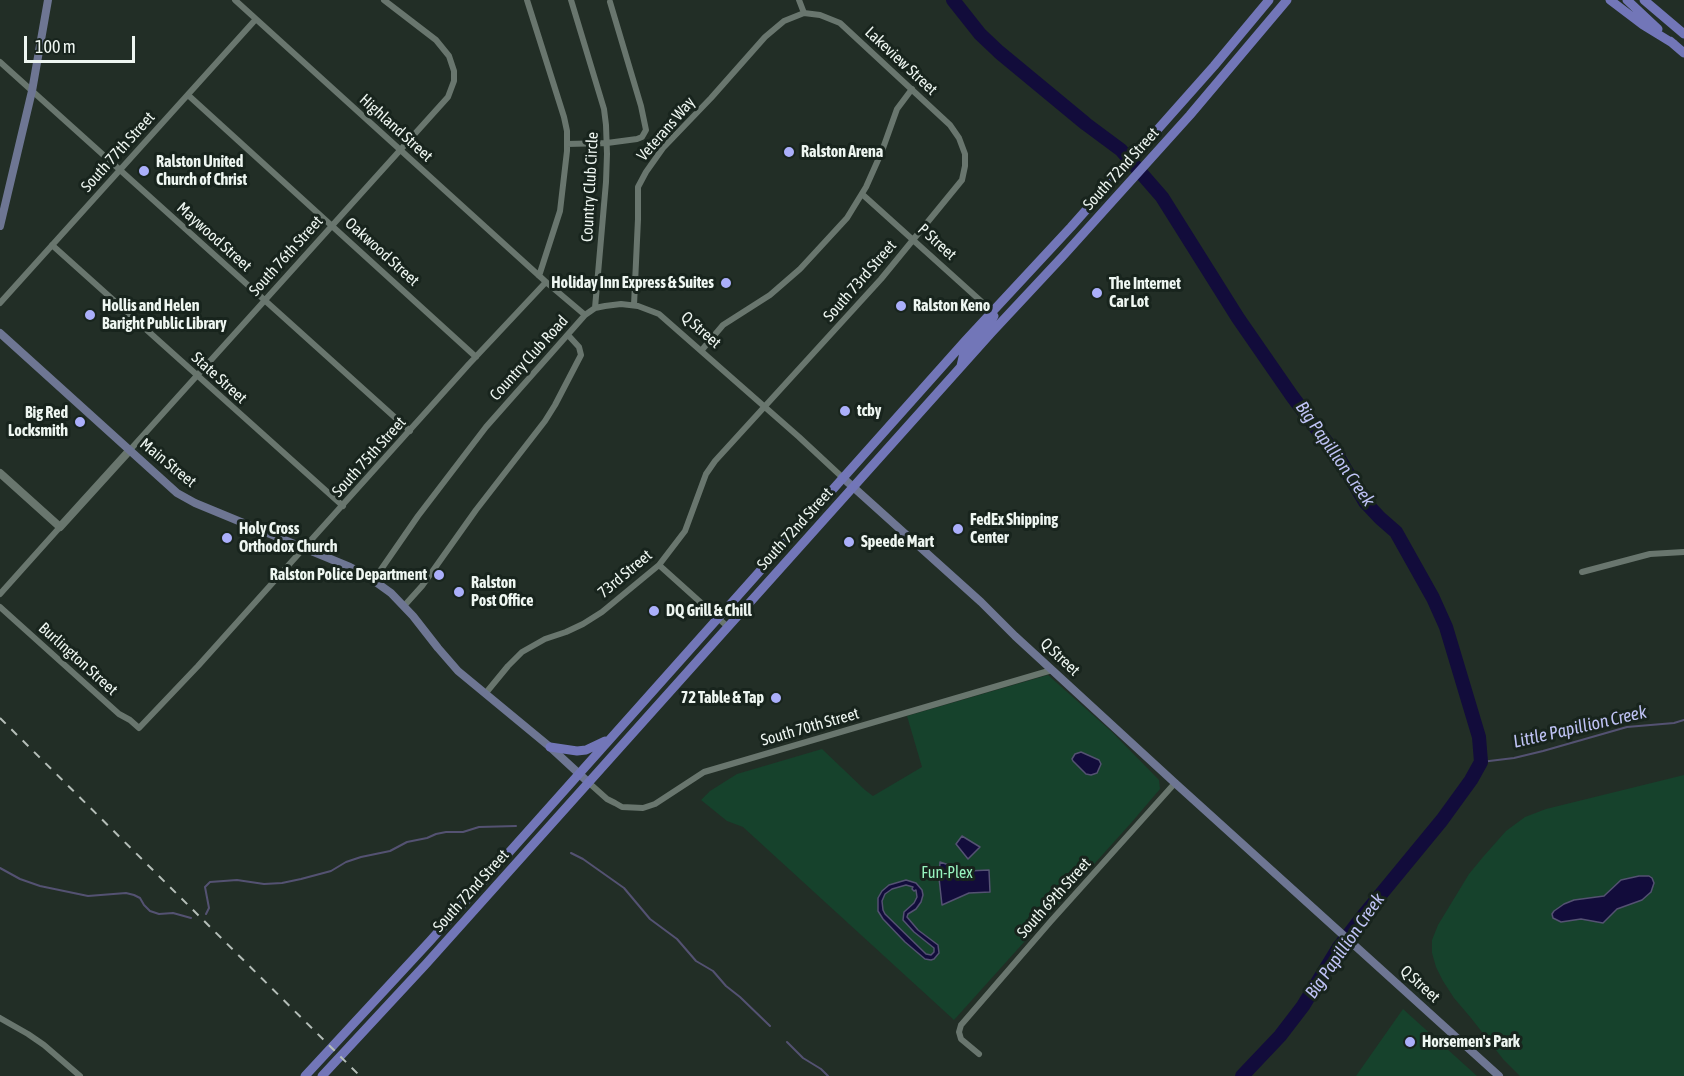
<!DOCTYPE html>
<style>
body{margin:0}
#map{position:relative;width:1684px;height:1076px;overflow:hidden;background:#222e26;font-family:"Asap Condensed",sans-serif}
canvas{display:block}
.scale{position:absolute;left:24px;top:36px;width:111px;height:27px;box-sizing:border-box;border:3px solid #eef6f1;border-top:0;padding-left:8px;font-size:18px;line-height:21px;white-space:nowrap;color:#eef6f1;-webkit-text-stroke:4px #18241d;paint-order:stroke}
</style>
<div id="map">
<canvas width="1684" height="1076"></canvas>
<div class="scale">100 m</div>
</div>
<script>
const g = document.querySelector('canvas').getContext('2d');
g.lineJoin = 'round';
function paint(path, color) { g.fillStyle = color; g.fill(path, 'evenodd'); }
const shape = rows => new Path2D(rows.map(r => 'M' + r).join(''));
function trace(path, color, width, dash) { g.strokeStyle = color; g.lineWidth = width; g.lineCap = dash ? 'butt' : 'round'; g.setLineDash(dash || []); g.stroke(path); }
function write(font, color, halo, rows, align = 'center') {
  g.font = font + ' "Asap Condensed",sans-serif'; g.lineWidth = 6; g.setLineDash([]); g.textBaseline = 'middle'; g.strokeStyle = halo; g.fillStyle = color; for (const [text, x, y, turn = 0] of rows) {
    g.save(); g.translate(x, y); g.rotate((+turn || 0) * Math.PI / 180); g.textAlign = isNaN(turn) ? turn : align; if (halo) g.strokeText(text, 0, 0); g.fillText(text, 0, 0); g.restore();
  }
}
paint(shape([
 [1048,675,1112,732,1159,780,1160,789,1131,823,954,1020,743,827,727,821,701,800,710,791,737,774,822,749,865,790,873,796,922,767,907,716],
 [1684,775,1684,1076,1520,1076,1503,1059,1471,1018,1454,998,1443,981,1436,967,1432,953,1432,940,1438,925,1469,874,1483,857,1506,831,1525,817,1546,809],
 [1403,1009,1477,1076,1356,1076]
]), '#16422c');
const water = shape([
 [1081,752,1099,760,1101,764,1097,773,1091,775,1086,774,1073,761,1072,759,1075,754,1081,752],
 [962,836,980,847,968,859,956,844,962,836],
 [940,862,967,871,989,870,990,892,969,893,942,905,939,878,940,862],
 [1639,876,1649,876,1652,878,1654,883,1651,892,1642,900,1617,909,1603,923,1581,919,1561,922,1553,918,1552,914,1554,911,1564,904,1574,900,1604,896,1621,880,1639,876],
 [906,880,916,883,922,890,923,895,921,902,916,909,908,914,907,917,918,930,938,945,939,953,934,959,931,960,925,959,905,942,883,919,878,911,878,898,882,891,889,885,906,880],
 [906,885,913,887,912,889,914,891,916,890,917,897,914,903,904,912,903,920,914,932,934,948,934,952,931,955,926,954,885,914,883,910,882,901,885,894,892,889,906,885]
]);
paint(water, '#120c3b');
trace(water, '#545272', 1.5);
trace(shape([
 [1481,762,1514,758,1543,751,1627,727,1674,723,1684,720],
 [571,853,583,859,624,888,650,919,677,939,696,961,713,971,726,986,740,997,770,1026],
 [0,868,20,879,40,886,88,896,126,893,134,895,140,898,144,905,150,911,159,914,173,913,191,918],
 [206,914,209,908,205,887,210,882,237,880,264,884,282,883,301,879,331,871,346,862,361,857,390,851,407,842,427,838,436,834,446,832,463,832,479,827,516,826],
 [787,1042,803,1058,821,1069,828,1076]
]), '#545272', 2);
trace(shape([
 [953,0,980,34,999,52,1086,124,1121,150,1162,197,1238,318,1292,396,1340,460,1365,502,1380,518,1396,532,1433,598,1446,627,1479,737,1481,762,1471,780,1442,820,1363,916,1339,947,1303,1006,1280,1036,1242,1076]
]), '#120c3b', 14);
trace(shape([
 [235,0,546,282,585,315],
 [527,0,564,117,567,131,567,151,560,211,539,276],
 [571,0,604,109,606,125,607,154,606,182,595,308],
 [799,0,804,13],
 [0,62,410,431],
 [188,95,476,357],
 [567,144,607,143,637,139,642,137,646,130,641,106,610,2],
 [862,194,993,312],
 [52,245,343,506],
 [0,303,256,19],
 [701,351,723,325,770,295,800,269,847,218,866,187,882,151,897,109,912,89],
 [129,451,448,97,454,81,454,71,449,56,436,40,384,0],
 [659,565,728,627],
 [1582,572,1650,554,1684,552],
 [373,581,418,516,486,427,585,315,595,308,605,306,621,304,638,306,659,314,799,437,842,477],
 [0,594,60,527],
 [404,606,422,586,476,510,545,421,555,405,581,355,579,347,568,335],
 [0,607,119,714,130,720,139,728,198,666,469,364,546,282],
 [485,694,508,666,522,652,545,639,566,632,583,624,602,612,659,565,685,531,706,474,715,461,881,279,962,180,965,166,965,154,959,138,950,125,840,23,820,15,804,13,784,21,765,37,711,98,663,148,646,172,638,187,638,219,634,305],
 [588,782,607,799,615,803,622,807,643,808,655,804,704,772,1052,670],
 [0,1018,28,1034,44,1045,80,1076],
 [979,1054,961,1039,959,1032,961,1025,1051,921,1175,783]
]), '#69766e', 6);
trace(shape([
 [0,473,60,527,129,451]
]), '#69766e', 8);
trace(shape([
 [0,226,32,91,48,0],
 [0,333,177,493,195,503,350,567,366,575,391,593,413,616,438,648,458,671,550,747,588,782],
 [842,477,981,602,1015,636,1175,783,1499,1076]
]), '#6e7693', 8);
trace(shape([
 [1610,0,1643,25,1674,44],
 [1627,0,1658,29],
 [1644,0,1684,34],
 [1670,41,1684,53],
 [961,366,964,353,988,326,994,316],
 [550,747,577,751,586,750,605,741],
 [305,1076,430,941,966,340,1071,227,1214,66,1269,0],
 [322,1076,426,964,992,332,1063,256,1190,115,1287,0]
]), '#7276b8', 9);
trace(shape([
 [0,718,360,1076]
]), '#b5beb8', 2, [8, 8]);
for (const [x, y, r, color] of [
 [789,152,6,"#abaffb"],
 [144,171,6,"#abaffb"],
 [726,283,6,"#abaffb"],
 [1097,293,6,"#abaffb"],
 [901,306,6,"#abaffb"],
 [90,315,6,"#abaffb"],
 [845,411,6,"#abaffb"],
 [80,422,6,"#abaffb"],
 [958,529,6,"#abaffb"],
 [227,538,6,"#abaffb"],
 [849,542,6,"#abaffb"],
 [439,575,6,"#abaffb"],
 [459,592,6,"#abaffb"],
 [654,611,6,"#abaffb"],
 [776,698,6,"#abaffb"],
 [1410,1042,6,"#abaffb"]
]) { const dot = new Path2D(); dot.arc(x, y, r, 0, 2 * Math.PI); g.fillStyle = color; g.fill(dot); trace(dot, '#18241d', 2); }
write('16px', '#eef6f1', '#18241d', [
 ["Lakeview Street",901,61,43],
 ["Highland Street",396,128,42],
 ["Veterans Way",666,129,-49],
 ["South 77th Street",118,152,-48],
 ["South 72nd Street",1121,169,-48],
 ["Country Club Circle",590,187,-87],
 ["Maywood Street",214,237,42],
 ["P Street",937,242,42],
 ["Oakwood Street",382,252,42],
 ["South 76th Street",286,256,-48],
 ["South 73rd Street",860,281,-49],
 ["Q Street",701,330,41],
 ["Country Club Road",529,358,-48],
 ["State Street",219,378,42],
 ["South 75th Street",369,457,-48],
 ["Main Street",168,463,39],
 ["South 72nd Street",795,529,-48],
 ["73rd Street",625,574,-40],
 ["Q Street",1060,657,43],
 ["Burlington Street",78,659,42],
 ["South 70th Street",810,727,-16],
 ["South 72nd Street",471,891,-48],
 ["South 69th Street",1054,898,-48],
 ["Q Street",1420,984,42]
]);
write('bold 16px', '#eef6f1', '#18241d', [
 ["Ralston Arena",801,152],
 ["Ralston United",156,162],
 ["Church of Christ",156,180],
 ["Holiday Inn Express & Suites",714,283,"right"],
 ["The Internet",1109,284],
 ["Car Lot",1109,302],
 ["Hollis and Helen",102,306],
 ["Baright Public Library",102,324],
 ["Ralston Keno",913,306],
 ["tcby",857,411],
 ["Big Red",68,413,"right"],
 ["Locksmith",68,431,"right"],
 ["FedEx Shipping",970,520],
 ["Center",970,538],
 ["Holy Cross",239,529],
 ["Orthodox Church",239,547],
 ["Speede Mart",861,542],
 ["Ralston Police Department",427,575,"right"],
 ["Ralston",471,583],
 ["Post Office",471,601],
 ["DQ Grill & Chill",666,611],
 ["72 Table & Tap",764,698,"right"],
 ["Horsemen's Park",1422,1042]
], 'left');
write('16px', '#97f3be', '#18241d', [
 ["Fun-Plex",947,873]
]);
write('italic 18px', '#bfc3f5', '#18241d', [
 ["Big Papillion Creek",1335,454,55],
 ["Little Papillion Creek",1580,727,-13],
 ["Big Papillion Creek",1345,946,-55]
]);
</script>
